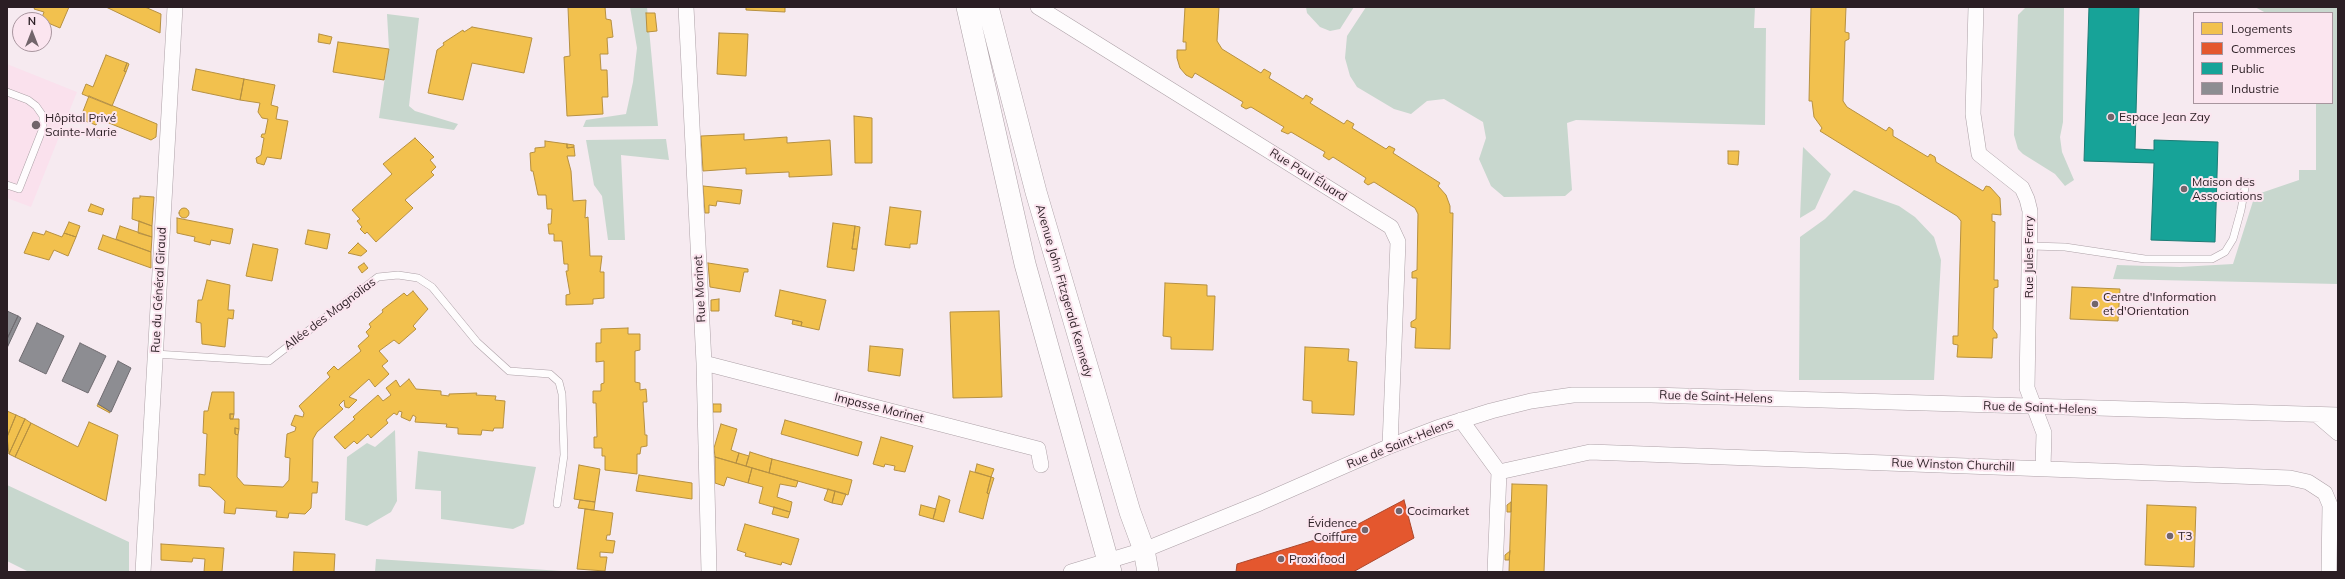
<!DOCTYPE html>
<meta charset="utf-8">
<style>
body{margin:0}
#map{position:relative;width:2345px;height:579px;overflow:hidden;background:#f6eaf0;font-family:Mulish,sans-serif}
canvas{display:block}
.frame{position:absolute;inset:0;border:8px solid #2b1e24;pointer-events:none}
.legend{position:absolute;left:2193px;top:12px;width:140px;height:92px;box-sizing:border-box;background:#fbe5ef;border:1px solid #a8959e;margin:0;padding:5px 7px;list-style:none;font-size:12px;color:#2b1e24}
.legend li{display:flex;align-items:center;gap:8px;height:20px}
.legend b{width:20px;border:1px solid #a8959e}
.north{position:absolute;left:12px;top:12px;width:40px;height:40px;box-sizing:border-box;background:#fbe5ef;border:1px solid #a8959e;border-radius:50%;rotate:0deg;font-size:11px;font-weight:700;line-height:16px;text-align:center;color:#2b1e24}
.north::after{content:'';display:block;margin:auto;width:14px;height:18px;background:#72656b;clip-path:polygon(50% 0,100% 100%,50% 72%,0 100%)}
</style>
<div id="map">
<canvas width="2345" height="579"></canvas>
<div class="frame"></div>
<ul class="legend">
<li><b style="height:11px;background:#f2c14e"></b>Logements</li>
<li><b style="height:11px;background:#e4572e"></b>Commerces</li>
<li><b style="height:11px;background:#17a398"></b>Public</li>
<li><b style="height:11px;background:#8d8d92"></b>Industrie</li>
</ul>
<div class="north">N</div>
</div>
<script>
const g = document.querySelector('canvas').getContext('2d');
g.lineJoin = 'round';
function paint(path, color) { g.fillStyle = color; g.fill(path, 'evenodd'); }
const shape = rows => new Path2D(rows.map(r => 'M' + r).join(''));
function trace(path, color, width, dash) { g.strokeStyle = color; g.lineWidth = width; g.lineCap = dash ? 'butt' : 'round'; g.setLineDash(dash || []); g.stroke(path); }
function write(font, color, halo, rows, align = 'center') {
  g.font = font + ' Mulish,sans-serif'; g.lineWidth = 4; g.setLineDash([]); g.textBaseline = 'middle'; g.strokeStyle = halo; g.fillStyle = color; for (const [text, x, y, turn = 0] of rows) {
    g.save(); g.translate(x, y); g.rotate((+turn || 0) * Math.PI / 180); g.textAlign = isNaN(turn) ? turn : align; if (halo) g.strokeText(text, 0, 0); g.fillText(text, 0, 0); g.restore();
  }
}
paint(shape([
 [7,64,77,92,31,207,7,198]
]), '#fae1ed');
paint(shape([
 [630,7,647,7,658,126,583,127,586,120,626,114,633,82,637,48],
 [1306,7,1354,7,1340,29,1330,31,1320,27,1307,13],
 [1366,7,1755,7,1754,28,1766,28,1765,125,1576,120,1567,123,1572,190,1565,196,1504,197,1491,186,1479,159,1486,138,1483,122,1444,99,1427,101,1411,114,1394,109,1357,87,1350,76,1345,58,1347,36],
 [2026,7,2064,7,2063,122,2060,137,2062,152,2074,180,2065,186,2055,174,2023,154,2018,149,2014,135,2018,15],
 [2255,7,2338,7,2338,284,2113,279,2117,265,2180,267,2233,264,2255,195,2299,180,2299,170,2316,170,2316,103,2332,103,2332,13,2266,13],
 [387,14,419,18,409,106,415,111,458,124,454,130,379,118,389,49],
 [666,139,669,160,621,155,625,240,608,240,602,196,594,185,586,140],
 [1803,147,1831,174,1815,209,1800,218],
 [1854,190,1899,206,1915,217,1934,237,1941,260,1934,380,1799,380,1800,237,1825,219],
 [395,430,397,501,391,512,367,526,345,520,347,457,367,443,375,447],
 [418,451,536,467,524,524,513,529,441,519,441,491,415,489],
 [7,485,129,542,129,572,29,572,7,561],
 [376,559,562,571,578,572,375,572]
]), '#c8d7ce');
const homes = shape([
 [35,7,69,7,60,28,41,20,44,12,34,9,35,7],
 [106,7,145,7,161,14,160,33,106,7],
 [568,7,605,7,606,19,611,20,613,37,607,38,608,54,600,54,601,70,607,70,608,97,602,97,603,114,567,116,564,57,570,56,568,7],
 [746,7,785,7,785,12,746,10,746,7],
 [1185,7,1219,7,1217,41,1222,49,1261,73,1264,69,1271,73,1269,78,1303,99,1306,95,1313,99,1310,103,1344,124,1347,120,1354,124,1352,128,1386,149,1389,146,1395,149,1393,153,1440,183,1438,186,1446,195,1450,206,1450,213,1453,213,1450,349,1415,348,1416,328,1411,327,1411,322,1416,319,1417,278,1412,278,1412,272,1417,270,1418,214,1415,208,1374,182,1368,185,1364,182,1366,178,1333,157,1329,160,1323,156,1325,152,1291,132,1288,134,1281,131,1284,127,1251,107,1246,109,1241,106,1243,102,1200,76,1195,73,1192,78,1186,75,1180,68,1177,58,1177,50,1186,50,1186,42,1183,42,1185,7],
 [1811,7,1846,7,1845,32,1849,33,1849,39,1845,41,1843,101,1847,107,1886,131,1889,127,1893,130,1893,136,1928,157,1930,154,1935,157,1936,162,1983,191,1986,186,1990,187,2000,198,2001,215,1992,214,1992,221,1995,222,1994,280,1998,280,1998,287,1994,288,1993,329,1997,334,1997,338,1993,338,1992,358,1957,357,1958,345,1953,344,1953,336,1958,336,1961,221,1957,216,1820,131,1822,128,1814,117,1812,101,1809,101,1811,7],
 [646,13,655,13,657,31,647,32,646,13],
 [472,27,532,38,524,73,472,63,463,100,428,93,437,50,444,45,443,43,463,30,464,32,472,27],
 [719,33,748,34,746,76,717,74,719,33],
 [319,34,332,37,330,44,318,42,319,34],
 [338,42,389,49,384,80,333,72,338,42],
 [106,55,127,63,124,71,126,72,112,106,82,94,86,84,93,87,106,55],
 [127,63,129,64,126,72,124,71,127,63],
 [196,69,244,79,240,100,192,90,196,69],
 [244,79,275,85,271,105,278,107,276,119,288,121,281,159,267,157,264,165,257,163,256,158,261,155,264,138,261,137,262,134,265,134,268,119,262,118,258,112,260,103,240,100,244,79],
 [89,96,157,124,156,137,151,140,99,119,96,125,80,119,89,96],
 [854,116,872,118,872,163,855,163,854,116],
 [88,129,101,134,100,138,87,133,88,129],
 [744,134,744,140,787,137,787,143,830,140,832,175,789,177,789,172,746,174,746,168,703,171,701,136,744,134],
 [415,138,434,157,430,160,436,167,431,172,434,175,405,200,413,208,376,242,367,232,365,234,360,229,362,227,357,221,360,219,352,210,392,174,383,164,415,138],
 [545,141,567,144,567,148,574,147,575,156,567,156,571,171,573,201,586,200,585,218,588,217,590,256,602,256,600,272,604,272,604,298,593,299,593,304,566,305,566,295,570,294,566,271,568,271,568,264,564,264,562,241,554,241,554,234,549,234,548,224,551,224,552,209,547,209,546,195,538,195,533,171,531,171,530,153,535,152,535,148,545,147,545,141],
 [567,144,574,145,574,147,567,148,567,144],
 [1728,151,1739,151,1738,165,1728,164,1728,151],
 [703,186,742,190,740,204,717,201,716,206,709,205,709,213,705,213,703,186],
 [140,196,154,197,152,226,132,219,133,198,140,198,140,196],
 [91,204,104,209,102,215,88,211,91,204],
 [890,207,921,211,917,244,910,244,910,248,885,245,890,207],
 '179 213a5 5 0 1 1 10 0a5 5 0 1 1-10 0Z',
 [177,218,233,229,230,244,211,240,210,245,194,241,195,237,177,233,177,218],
 [139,221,152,226,152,237,138,233,139,221],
 [69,222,80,226,76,237,64,233,69,222],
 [833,223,855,226,852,249,857,249,854,271,827,267,833,223],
 [120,226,152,237,151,252,116,239,120,226],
 [855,226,860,227,857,249,852,249,855,226],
 [308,230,330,234,327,249,305,244,308,230],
 [46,231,62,237,64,233,76,237,68,256,54,250,49,260,24,253,33,232,44,235,46,231],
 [103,235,151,252,151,268,98,249,103,235],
 [358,243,367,251,361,256,348,253,358,243],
 [253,244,278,249,272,281,246,276,253,244],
 [364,263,368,268,362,273,358,267,364,263],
 [708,263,748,269,748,272,744,272,740,292,710,287,708,263],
 [207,280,230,285,228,310,234,310,233,319,228,318,225,347,202,344,201,323,196,322,198,300,202,300,207,280],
 [1165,283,1207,285,1207,296,1215,296,1213,350,1171,349,1171,337,1163,336,1165,283],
 [2072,287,2120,289,2118,321,2070,319,2072,287],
 [780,290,826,300,819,330,801,326,802,322,775,316,780,290],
 [413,291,428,309,413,326,416,329,399,344,394,340,379,351,388,361,382,366,389,374,375,387,369,379,349,397,357,400,349,408,345,407,344,400,339,405,343,409,317,432,313,439,312,482,318,482,317,493,312,493,311,508,305,514,289,513,288,518,276,517,277,511,236,508,235,514,224,513,225,501,210,487,199,486,199,474,205,475,207,434,203,433,204,411,208,411,212,392,234,392,234,414,230,414,230,419,239,419,239,429,235,428,235,434,238,435,237,477,244,485,283,487,289,480,290,458,285,457,287,434,295,431,296,427,291,425,295,415,303,417,304,413,299,406,330,377,327,373,334,366,338,370,361,351,358,346,369,336,366,332,371,327,369,324,383,312,382,310,404,293,407,296,413,291],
 [719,299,719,311,711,311,711,300,719,299],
 [999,311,1002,397,953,398,950,312,999,311],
 [793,320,802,322,801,326,792,324,793,320],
 [628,328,628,334,640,334,640,350,635,351,635,382,640,383,640,390,646,389,647,402,643,402,645,435,647,435,647,446,641,447,640,454,637,454,637,474,605,470,605,456,602,456,602,448,594,448,594,437,597,437,596,403,593,403,593,391,601,391,601,384,604,383,604,361,596,362,596,343,601,343,601,329,628,328],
 [870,346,903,349,900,376,868,371,870,346],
 [1305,347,1349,349,1348,361,1357,362,1354,415,1312,413,1312,401,1303,400,1305,347],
 [409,379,416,389,441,391,441,395,449,396,449,394,477,393,476,395,496,396,495,400,505,401,503,428,494,428,493,431,482,430,481,435,458,434,458,428,446,427,447,424,415,422,416,417,413,415,410,421,401,417,402,412,399,411,397,415,394,413,386,420,388,423,371,438,368,434,357,444,354,441,345,449,334,437,355,419,353,417,378,395,383,401,391,395,386,388,396,380,400,387,409,379],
 [98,404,108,409,110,413,97,406,98,404],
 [713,404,721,404,721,412,713,412,713,404],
 [7,411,16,415,7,437,7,411],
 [230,414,234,414,233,419,230,419,230,414],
 [16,415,25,419,9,454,7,437,16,415],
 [25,419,31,423,15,457,9,454,25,419],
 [785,420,862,442,858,456,781,434,785,420],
 [89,422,118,435,106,501,15,457,31,423,78,447,89,422],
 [721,424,737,429,731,450,739,453,736,463,715,457,714,448,721,424],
 [235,428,239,429,238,435,235,434,235,428],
 [881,437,913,446,905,472,894,470,895,466,885,464,884,467,873,464,881,437],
 [750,452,772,459,769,473,746,466,750,452],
 [739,453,749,456,746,466,736,463,739,453],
 [715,457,752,468,748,483,727,477,724,486,715,483,715,457],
 [772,459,852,480,848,495,769,473,772,459],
 [977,464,994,469,991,477,975,472,977,464],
 [579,465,600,469,595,502,574,499,579,465],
 [752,468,798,481,796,487,780,484,777,497,792,502,790,512,759,503,763,487,748,483,752,468],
 [970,471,991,477,987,493,989,494,983,519,959,512,970,471],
 [639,475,692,483,692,499,636,491,639,475],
 [991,477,994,478,989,494,987,493,991,477],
 [1512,484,1547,485,1544,572,1509,572,1512,484],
 [828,489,835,491,832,503,824,500,828,489],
 [835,491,846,494,842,505,832,503,835,491],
 [939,496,950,500,944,522,933,519,939,496],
 [580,500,595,502,594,510,578,508,580,500],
 [1511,502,1511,512,1507,512,1507,505,1511,502],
 [921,505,936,509,933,519,919,515,921,505],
 [2147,505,2196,507,2194,567,2145,565,2147,505],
 [774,507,790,512,788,518,772,514,774,507],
 [585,509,613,513,610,535,607,535,606,540,615,541,613,553,600,552,600,557,607,557,605,571,577,569,585,509],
 [745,524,799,539,791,565,782,562,781,565,745,556,746,553,737,550,745,524],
 [161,544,224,548,222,572,204,572,205,559,193,558,192,562,161,560,161,544],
 [1510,551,1509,560,1505,560,1505,555,1510,551],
 [294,552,335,554,334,572,293,572,294,552]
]);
paint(homes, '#f2c14e');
trace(homes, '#b69041', 1);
const shops = shape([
 [1404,500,1414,538,1353,572,1236,572,1237,564,1347,530,1404,500]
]);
paint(shops, '#e4572e');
trace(shops, '#ac462b', 1);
const public = shape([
 [2089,7,2139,7,2135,149,2154,150,2154,140,2218,142,2215,242,2151,240,2154,163,2084,161,2089,7]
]);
paint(public, '#17a398');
trace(public, '#1d7b75', 1);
const industry = shape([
 [7,311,18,316,7,339,7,311],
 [18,316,21,318,7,348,7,339,18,316],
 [37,323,64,336,46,374,19,361,37,323],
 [80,343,106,356,88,393,62,381,80,343],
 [118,361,131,368,111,412,98,404,118,361]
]);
paint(industry, '#8d8d92');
trace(industry, '#706c71', 1);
const lane = shape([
 [7,92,28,100,36,106,43,116,43,128,19,189,7,185],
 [2031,246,2065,247,2145,259,2212,259,2225,252,2233,239,2241,210,2246,182],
 [155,354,269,361,378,277,398,275,418,278,432,287,477,342,509,371,550,374,559,382,562,394,564,455,557,504]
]);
const street = shape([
 [686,7,704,363,709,572],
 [1038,7,1391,227,1398,242,1390,446],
 [1976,7,1973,114,1979,154,2022,188,2027,199,2030,211,2027,388,2044,433,2043,468],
 [704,363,1038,449,1041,465],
 [2317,415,2338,433],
 [1461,420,1499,472,1495,572],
 [1499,472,1590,452,2290,478,2308,482,2325,493,2330,505,2329,572],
 [143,572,175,7],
 [1071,572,1144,550,1260,503,1390,446,1437,428,1491,411,1531,401,1573,395,1651,395,2338,415]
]);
const secondary = shape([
 [967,7,1025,264,1111,572],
 [988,7,1036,192,1130,512,1144,550,1148,572]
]);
trace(lane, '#ada1a7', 8);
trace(street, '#ada1a7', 16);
trace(secondary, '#ada1a7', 22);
trace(lane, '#fefcfd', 7);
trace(street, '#fefcfd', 15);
trace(secondary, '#fefcfd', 21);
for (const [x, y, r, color] of [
 [2111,117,4,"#72656b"],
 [36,125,5,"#72656b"],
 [2184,189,4,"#72656b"],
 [2095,304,4,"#72656b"],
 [1399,511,4,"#72656b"],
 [1365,530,4,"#72656b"],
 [2170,536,4,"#72656b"],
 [1281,559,4,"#72656b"]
]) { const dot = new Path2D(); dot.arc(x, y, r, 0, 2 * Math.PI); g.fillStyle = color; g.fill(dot); trace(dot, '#fbe5ef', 1.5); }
write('12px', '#2b1e24', '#fbe5ef', [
 ["Espace Jean Zay",2119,117],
 ["Hôpital Privé",45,118],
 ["Sainte-Marie",45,132],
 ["Maison des",2192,182],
 ["Associations",2192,196],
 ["Centre d'Information",2103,297],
 ["et d'Orientation",2103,311],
 ["Cocimarket",1407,511],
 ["Évidence",1357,523,"right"],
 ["Coiffure",1357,537,"right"],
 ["T3",2178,536],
 ["Proxi food",1289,559]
], 'left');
write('12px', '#2b1e24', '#fbe5ef', [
 ["Rue Paul Éluard",1308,175,32],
 ["Rue Jules Ferry",2029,257,-90],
 ["Rue Morinet",700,289,-93],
 ["Rue du Général Giraud",159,290,-87],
 ["Avenue John Fitzgerald Kennedy",1064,291,74],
 ["Allée des Magnolias",330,314,-37],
 ["Rue de Saint-Helens",1716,397,2],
 ["Impasse Morinet",879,408,14],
 ["Rue de Saint-Helens",2040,408,2],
 ["Rue de Saint-Helens",1400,444,-22],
 ["Rue Winston Churchill",1953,465,2]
]);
</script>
